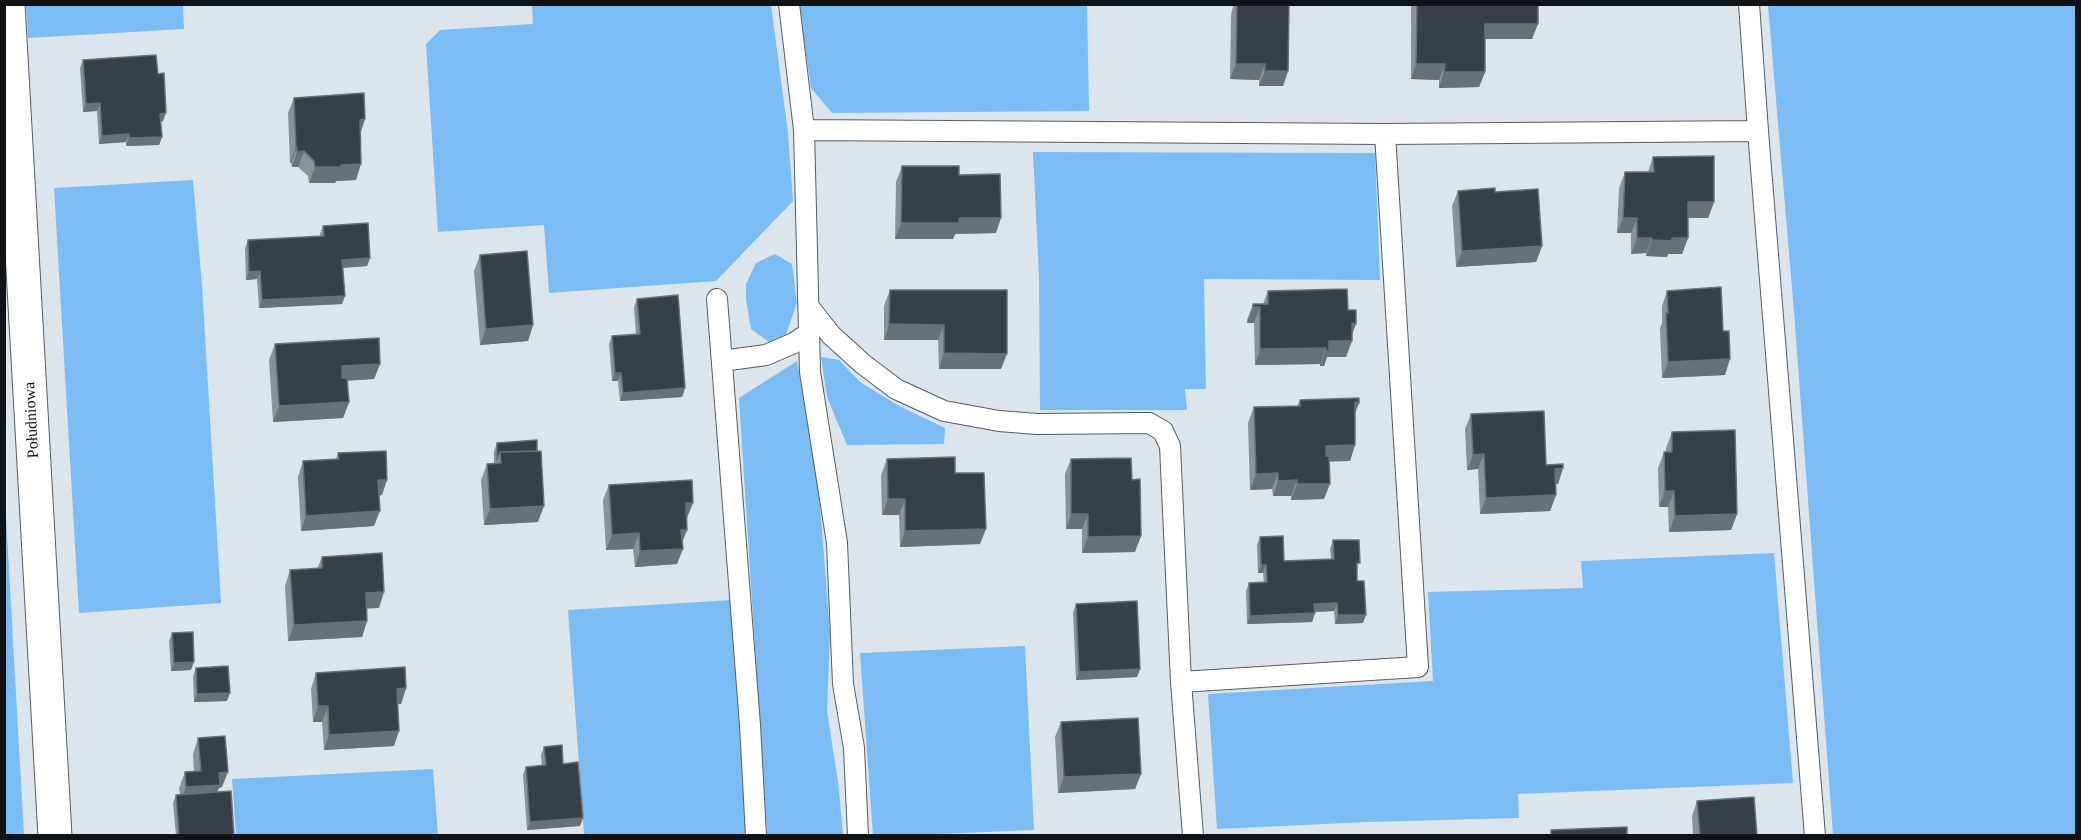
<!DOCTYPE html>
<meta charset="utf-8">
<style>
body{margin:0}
#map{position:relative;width:2081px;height:840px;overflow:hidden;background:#dce4ec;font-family:"Times New Roman",serif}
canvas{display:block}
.frame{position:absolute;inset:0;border:6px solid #111417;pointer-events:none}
</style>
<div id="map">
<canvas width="2081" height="840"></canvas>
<div class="frame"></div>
</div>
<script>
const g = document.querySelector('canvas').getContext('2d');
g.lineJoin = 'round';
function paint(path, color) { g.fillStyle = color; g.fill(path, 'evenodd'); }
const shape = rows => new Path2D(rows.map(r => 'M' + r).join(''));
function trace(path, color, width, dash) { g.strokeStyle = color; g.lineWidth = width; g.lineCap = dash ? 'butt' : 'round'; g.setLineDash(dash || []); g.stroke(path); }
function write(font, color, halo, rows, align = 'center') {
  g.font = font + ' "Times New Roman",serif'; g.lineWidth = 6; g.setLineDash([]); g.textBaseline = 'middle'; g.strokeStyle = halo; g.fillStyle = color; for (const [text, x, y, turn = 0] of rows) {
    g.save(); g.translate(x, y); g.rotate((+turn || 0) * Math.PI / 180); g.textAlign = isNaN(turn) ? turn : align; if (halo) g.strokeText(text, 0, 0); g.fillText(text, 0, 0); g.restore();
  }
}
paint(shape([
 [26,5,183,5,184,29,28,38],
 [532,5,771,5,788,133,793,201,716,281,549,293,544,225,438,232,426,44,440,30,533,24],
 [799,5,1087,5,1089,111,832,113,811,88],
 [1768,5,2076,5,2076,835,1833,835,1794,312],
 [1033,152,1375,153,1380,280,1204,279,1206,389,1185,389,1187,410,1040,410,1039,277],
 [193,180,202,285,221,603,79,613,54,188],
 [775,254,792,264,797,303,785,337,769,342,751,329,746,300,746,284,756,263],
 [821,357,839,360,860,382,899,406,945,428,944,444,847,445,827,397],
 [797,361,818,480,830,632,827,711,838,781,843,835,767,835,739,398],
 [4,499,5,499,24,835,5,835],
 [1774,553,1793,783,1518,794,1519,818,1368,822,1217,829,1208,694,1433,681,1428,592,1583,588,1581,561],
 [732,600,748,835,584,835,568,610],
 [1025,646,1034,830,916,835,873,835,860,653],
 [433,769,438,835,236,835,232,779]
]), '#7cbcf5');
const service = shape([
 [789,4,804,130,810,372,837,543,843,684,854,748,858,836],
 [1749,4,1758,131,1815,836],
 [804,130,1385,134,1418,667,1181,682,1193,836],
 [1385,134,1758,131],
 [717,299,750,725,756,836],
 [809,307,831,335,863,364,896,389,944,411,999,421,1037,424,1149,423,1163,431,1170,446,1181,682],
 [722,361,766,355,794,343,809,333]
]);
const minor = shape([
 [8,4,55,836]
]);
trace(service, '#555d64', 22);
trace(minor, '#555d64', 35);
trace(service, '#fff', 20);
trace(minor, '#fff', 33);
paint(shape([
 [1234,4,1289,4,1288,71,1283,86,1259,86,1259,80,1230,79,1231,14],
 [1411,4,1538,4,1532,39,1485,39,1485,72,1479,87,1439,88,1439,80,1411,79],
 [83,60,158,74,163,121,161,122,162,137,159,145,126,146,126,142,99,144,97,111,83,112,80,68],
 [294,98,360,134,356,180,336,181,335,183,309,183,308,176,298,167,292,167,291,163,290,163,288,113],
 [1653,157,1714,202,1708,218,1688,218,1688,238,1682,254,1668,254,1667,257,1646,256,1646,253,1631,254,1631,233,1617,233,1619,188,1625,172,1648,172],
 [902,166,959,175,996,233,955,234,953,239,895,239,896,182],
 [1458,191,1495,192,1542,246,1536,262,1456,267,1452,206],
 [323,226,370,258,367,266,343,268,342,304,259,308,257,279,246,280,245,248,248,240,320,237,320,234],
 [480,255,533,325,528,341,480,345,474,271],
 [890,290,1007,290,1001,369,939,369,938,340,884,340,884,306],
 [1268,291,1348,310,1352,334,1346,357,1327,357,1324,366,1320,366,1320,364,1255,365,1254,323,1247,323,1247,320,1253,304,1263,304],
 [1667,291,1723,331,1725,375,1662,378,1660,328,1662,323,1662,306],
 [637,299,685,388,682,397,620,401,618,381,612,381,609,344,612,336,636,335,634,307],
 [275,344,380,364,374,379,347,381,349,402,343,418,273,422,269,360],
 [1300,400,1359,403,1355,414,1355,445,1350,461,1329,461,1324,499,1291,500,1291,496,1273,496,1272,489,1250,490,1248,423,1254,407,1297,406],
 [1471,414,1546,465,1563,468,1558,484,1556,484,1556,495,1550,511,1480,514,1478,469,1467,470,1465,429],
 [1672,432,1737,514,1731,530,1669,532,1668,507,1659,507,1658,468,1664,452,1666,452,1666,448],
 [497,443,538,522,484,525,481,480,487,464,494,464,494,451],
 [338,453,382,495,379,496,374,526,301,531,298,477,303,461,336,459],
 [887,459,955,473,980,544,900,547,899,515,882,515,881,475],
 [1071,459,1135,552,1082,553,1082,529,1066,529,1065,474],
 [609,485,687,518,687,530,682,543,677,564,635,567,633,549,606,550,603,500],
 [1260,537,1284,561,1331,559,1330,549,1333,540,1357,572,1357,581,1363,623,1335,624,1334,611,1315,612,1312,622,1247,624,1246,591,1249,583,1264,583,1263,573,1258,573,1257,545],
 [322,557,379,608,366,608,367,621,362,637,288,641,285,586,290,570,317,569],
 [1076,604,1140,669,1137,677,1076,680,1073,612],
 [172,633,191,670,171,671,169,641],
 [196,668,227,701,194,702,193,676],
 [316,673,406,688,401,704,398,704,394,746,324,750,322,722,313,722,311,689],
 [1061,722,1141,774,1135,789,1058,793,1055,737],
 [198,738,222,787,219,788,217,792,234,836,176,836,173,803,176,795,180,795,179,788,185,772,194,772,193,754],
 [544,747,563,764,583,818,580,826,527,830,523,775,526,767,542,766,541,755],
 [1697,801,1757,836,1693,836,1692,816]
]), '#8a9299');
paint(shape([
 [1485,24,1538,24,1532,39,1480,39],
 [1236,64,1265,64,1259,80,1230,79],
 [1416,64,1445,64,1439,80,1411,79],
 [1265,71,1288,71,1283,86,1259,86],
 [1444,72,1485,72,1479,87,1439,88],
 [100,103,97,111,83,112,86,104],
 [166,113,163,121,157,122,160,114],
 [365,119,360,135,360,120],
 [129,134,126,142,99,144,102,136],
 [162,137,159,145,126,146,129,138],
 [296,147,297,147,291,163,290,163],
 [304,151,298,167,292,167,297,152],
 [361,164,356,180,336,181,335,183,309,183,315,167],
 [1688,202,1714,202,1708,218,1682,218],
 [959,218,1001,218,996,233,955,234,953,239,895,239,901,223],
 [1623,218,1637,218,1631,233,1617,233],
 [1637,238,1652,238,1646,253,1631,254],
 [1672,238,1688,238,1682,254,1668,254,1667,257,1646,256,1652,240],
 [1542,246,1536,262,1456,267,1462,251],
 [370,258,367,266,339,268,342,260],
 [260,271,257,279,246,280,249,272],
 [345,296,342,304,259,308,262,300],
 [1253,307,1260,307,1254,323,1247,323],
 [1352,323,1356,324,1350,340],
 [889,324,944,325,938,340,884,340],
 [533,325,528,341,480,345,486,329],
 [1329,341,1352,341,1346,357,1327,357,1324,366,1320,366],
 [1326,348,1320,364,1255,365,1260,349],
 [944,353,1007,354,1001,369,939,369],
 [1730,359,1725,375,1662,378,1668,362],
 [380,364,374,379,336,381,342,366],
 [615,373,621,373,618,381,612,381],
 [685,388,682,397,620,401,623,393],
 [349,402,343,418,273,422,279,406],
 [1355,402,1359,403,1353,418],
 [1355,445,1350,461,1320,462,1326,446],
 [1484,454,1478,469,1467,470,1473,455],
 [1563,468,1558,484,1549,484,1555,469],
 [1278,473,1272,489,1250,490,1256,474],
 [378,480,387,480,382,495,372,496],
 [1297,480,1291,496,1273,496,1278,481],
 [1297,484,1330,484,1324,499,1291,500],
 [1665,491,1674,491,1668,507,1659,507],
 [1556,495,1550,511,1480,514,1486,498],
 [888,499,905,499,899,515,882,515],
 [686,503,693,503,687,518,680,518],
 [544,506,538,522,484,525,490,509],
 [380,511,374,526,301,531,306,516],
 [1071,514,1088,514,1082,529,1066,529],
 [1737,514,1731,530,1669,532,1675,516],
 [986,529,980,544,900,547,905,531],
 [681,530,687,530,681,545],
 [639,533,633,549,606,550,612,535],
 [1141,536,1135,552,1082,553,1088,537],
 [683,549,677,564,635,567,640,551],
 [1261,565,1266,565,1263,573,1258,573],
 [384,592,379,608,360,609,366,593],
 [1337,603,1334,611,1311,612,1314,604],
 [1315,613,1312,622,1247,624,1250,616],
 [1338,615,1366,615,1363,623,1335,624],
 [367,621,362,637,288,641,294,625],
 [194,662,191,670,171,671,174,663],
 [1140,669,1137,677,1076,680,1079,672],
 [406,688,401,704,391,704,397,689],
 [230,693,227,701,194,702,197,694],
 [318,706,328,706,322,722,313,722],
 [399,731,394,746,324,750,329,735],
 [228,772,222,787,219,788,214,800,180,803,186,787,219,773],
 [1141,774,1135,789,1058,793,1064,777],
 [583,818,580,826,527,830,530,822]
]), '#697078');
const building = shape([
 [1237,4,1289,4,1288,71,1265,71,1265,64,1236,64,1237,4],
 [1417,4,1538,4,1538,24,1485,24,1485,72,1444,72,1445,64,1416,64,1417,4],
 [156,55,158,74,164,73,166,113,160,114,162,137,129,138,129,134,102,136,100,103,86,104,83,60,156,55],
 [364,93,365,119,360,120,361,164,341,165,341,167,315,167,314,161,304,151,297,152,297,147,296,147,294,98,364,93],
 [1714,156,1714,202,1688,202,1688,238,1672,238,1672,241,1652,240,1652,238,1637,238,1637,218,1623,218,1625,172,1654,172,1653,157,1714,156],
 [902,166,959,166,959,175,1000,174,1001,218,959,218,959,223,901,223,902,166],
 [1495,188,1495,192,1538,189,1542,246,1462,251,1458,191,1495,188],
 [368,223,370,258,342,260,345,296,262,300,260,271,249,272,248,240,324,236,323,226,368,223],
 [527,251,533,325,486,329,480,255,527,251],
 [1721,287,1723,331,1729,331,1730,359,1668,362,1666,313,1668,313,1667,291,1721,287],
 [1347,289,1348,310,1356,310,1356,324,1352,323,1352,341,1329,341,1329,351,1326,351,1326,348,1260,349,1260,307,1253,307,1253,304,1268,304,1268,291,1347,289],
 [890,290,1007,290,1007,354,944,353,944,325,889,324,890,290],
 [678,295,685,388,623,393,621,373,615,373,612,336,640,334,637,299,678,295],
 [379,338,380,364,342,366,342,378,347,378,349,402,279,406,275,344,379,338],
 [1359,398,1359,403,1355,402,1355,445,1326,446,1326,456,1329,456,1330,484,1297,484,1297,480,1278,481,1278,473,1256,474,1254,407,1300,406,1300,400,1359,398],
 [1544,411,1546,465,1563,464,1563,468,1555,469,1556,495,1486,498,1484,454,1473,455,1471,414,1544,411],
 [1735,430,1737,514,1675,516,1674,491,1665,491,1664,452,1672,452,1672,432,1735,430],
 [537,440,537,451,500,452,497,460,497,443,537,440],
 [386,451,387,480,378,480,380,511,306,516,303,461,339,459,338,453,386,451],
 [541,451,544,506,490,509,487,464,501,463,500,452,541,451],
 [955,457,955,473,984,473,986,529,905,531,905,499,888,499,887,459,955,457],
 [1131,458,1132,480,1140,479,1141,536,1088,537,1088,514,1071,514,1071,459,1131,458],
 [692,480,693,503,686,503,687,530,681,530,683,549,640,551,639,533,612,535,609,485,692,480],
 [1283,536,1284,561,1334,559,1333,540,1359,540,1360,563,1357,563,1357,581,1364,581,1366,615,1338,615,1337,603,1314,604,1315,613,1250,616,1249,583,1267,582,1266,565,1261,565,1260,537,1283,536],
 [382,553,384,592,366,593,367,621,294,625,290,570,322,568,322,557,382,553],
 [1137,601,1140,669,1079,672,1076,604,1137,601],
 [193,632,194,662,174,663,172,633,193,632],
 [228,666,230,693,197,694,196,668,228,666],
 [405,667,406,688,397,689,399,731,329,735,328,706,318,706,316,673,405,667],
 [1138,718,1141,774,1064,777,1061,722,1138,718],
 [225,736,228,772,219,773,220,785,186,787,185,772,201,771,198,738,225,736],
 [562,745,563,764,578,762,583,818,530,822,526,767,546,765,544,747,562,745],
 [231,791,234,836,179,836,176,795,231,791],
 [1754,797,1757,836,1700,836,1697,801,1754,797],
 [1627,827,1627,836,1551,836,1551,830,1627,827]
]);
paint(building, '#383f46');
trace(building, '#697078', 1.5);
write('16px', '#111417', '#fff', [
 ["Południowa",32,420,-93]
]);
</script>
